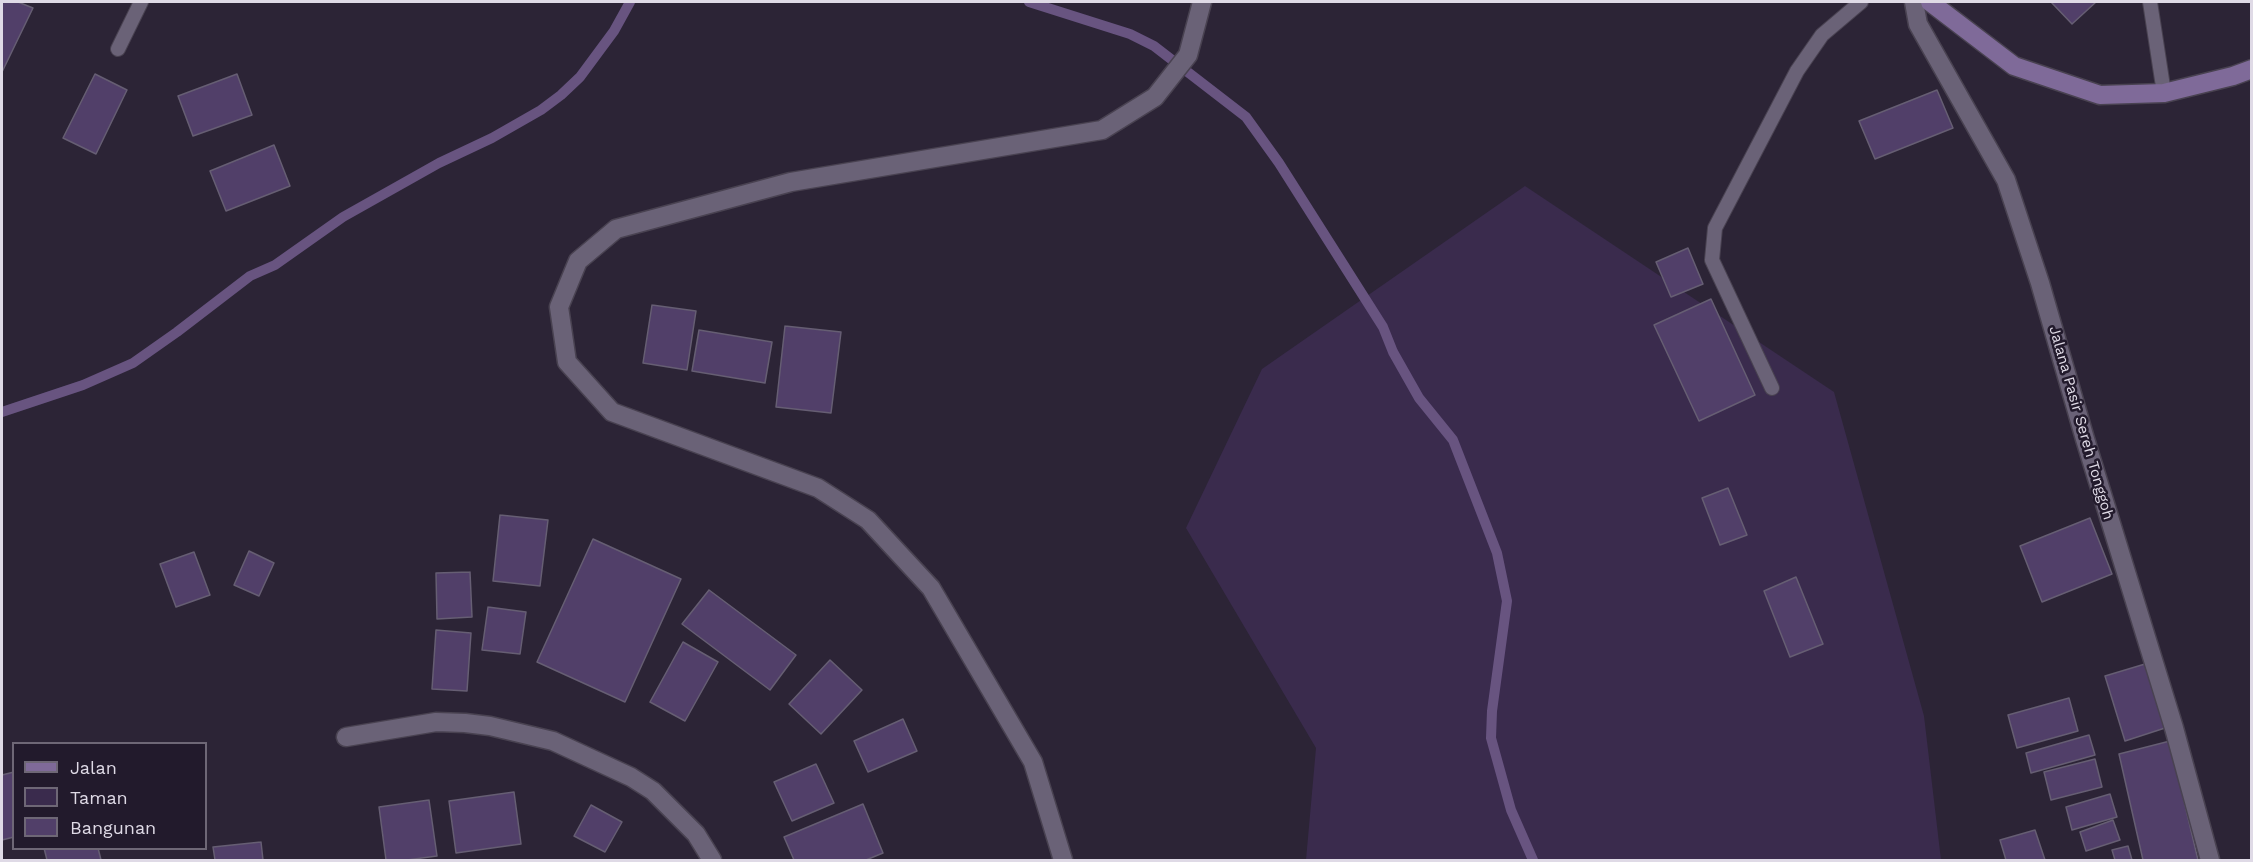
<!DOCTYPE html>
<style>
body{margin:0}
#map{position:relative;width:2253px;height:862px;overflow:hidden;background:#2c2436;font-family:"Work Sans",sans-serif}
canvas{display:block}
.frame{position:absolute;inset:0;border:3px solid #dfdae6;pointer-events:none}
.legend{position:absolute;left:12px;top:742px;width:195px;height:108px;box-sizing:border-box;background:#221a2c;border:2px solid #6e6776;margin:0;padding:8px 10px;list-style:none;font-size:18px;color:#dfdae6}
.legend li{display:flex;align-items:center;gap:12px;height:30px}
.legend b{width:30px;border:2px solid #6e6776}
</style>
<div id="map">
<canvas width="2253" height="862"></canvas>
<div class="frame"></div>
<ul class="legend">
<li><b style="height:8px;background:#7f6a99"></b>Jalan</li>
<li><b style="height:16px;background:#3a2b4d"></b>Taman</li>
<li><b style="height:16px;background:#513f69"></b>Bangunan</li>
</ul>
</div>
<script>
const g = document.querySelector('canvas').getContext('2d');
g.lineJoin = 'round';
function paint(path, color) { g.fillStyle = color; g.fill(path, 'evenodd'); }
const shape = rows => new Path2D(rows.map(r => 'M' + r).join(''));
function trace(path, color, width, dash) { g.strokeStyle = color; g.lineWidth = width; g.lineCap = dash ? 'butt' : 'round'; g.setLineDash(dash || []); g.stroke(path); }
function write(font, color, halo, rows, align = 'center') {
  g.font = font + ' "Work Sans",sans-serif'; g.lineWidth = 5; g.setLineDash([]); g.textBaseline = 'middle'; g.strokeStyle = halo; g.fillStyle = color; for (const [text, x, y, turn = 0] of rows) {
    g.save(); g.translate(x, y); g.rotate((+turn || 0) * Math.PI / 180); g.textAlign = isNaN(turn) ? turn : align; if (halo) g.strokeText(text, 0, 0); g.fillText(text, 0, 0); g.restore();
  }
}
paint(shape([
 [1525,186,1834,392,1924,716,1941,860,1306,860,1316,748,1186,528,1262,369]
]), '#3a2b4d');
trace(shape([
 [1029,2,1130,34,1154,46,1246,117,1279,163,1383,327,1393,352,1419,398,1453,440,1497,553,1507,601,1492,711,1491,738,1511,810,1533,860],
 [2,412,83,385,133,363,177,332,250,276,275,265,343,217,439,163,492,138,541,110,561,95,580,77,614,31,630,2]
]), '#685480', 10);
const building = shape([
 [2,2,18,2,33,8,2,72,2,2],
 [2051,2,2096,2,2072,24,2051,2],
 [95,74,127,90,96,154,63,138,95,74],
 [237,74,252,115,193,136,178,96,237,74],
 [1937,90,1953,128,1875,159,1859,121,1937,90],
 [274,145,290,186,226,211,210,171,274,145],
 [1688,248,1703,284,1671,297,1656,262,1688,248],
 [1711,299,1755,395,1699,421,1654,325,1711,299],
 [652,305,696,311,687,370,643,363,652,305],
 [785,326,841,332,831,413,776,407,785,326],
 [699,330,772,342,765,383,692,371,699,330],
 [1728,488,1747,535,1720,545,1702,498,1728,488],
 [500,515,548,520,540,586,493,581,500,515],
 [2090,518,2112,574,2042,602,2020,546,2090,518],
 [593,539,681,579,625,702,537,662,593,539],
 [249,551,274,563,259,596,234,585,249,551],
 [194,552,210,595,176,607,160,564,194,552],
 [470,572,472,617,437,619,436,573,470,572],
 [1796,577,1823,644,1790,657,1764,591,1796,577],
 [709,590,796,655,770,690,682,624,709,590],
 [488,607,526,612,520,654,482,650,488,607],
 [436,630,471,633,467,691,432,689,436,630],
 [683,642,718,662,685,721,650,702,683,642],
 [830,660,862,690,821,734,789,704,830,660],
 [2145,664,2165,728,2125,741,2105,676,2145,664],
 [2069,698,2078,731,2017,748,2008,715,2069,698],
 [903,719,917,751,868,772,854,741,903,719],
 [2089,735,2095,755,2031,773,2026,753,2089,735],
 [2170,741,2198,860,2143,860,2119,754,2170,741],
 [2095,759,2102,787,2051,800,2044,772,2095,759],
 [816,764,834,803,792,821,774,782,816,764],
 [14,772,14,837,2,840,2,775,14,772],
 [514,792,521,844,456,853,449,801,514,792],
 [2110,794,2117,817,2072,830,2066,807,2110,794],
 [429,800,437,856,407,860,386,860,379,807,429,800],
 [863,804,883,853,866,860,794,860,784,837,863,804],
 [591,805,622,822,605,852,574,836,591,805],
 [2113,820,2120,840,2086,851,2080,832,2113,820],
 [2035,830,2045,860,2006,860,2000,840,2035,830],
 [261,842,263,860,215,860,213,847,261,842],
 [2128,846,2132,860,2115,860,2112,850,2128,846],
 [44,848,98,848,101,860,47,860,44,848]
]);
paint(building, '#513f69');
trace(building, '#665e73', 1.5);
const lane = shape([
 [2150,2,2164,93],
 [118,49,141,2],
 [1772,388,1712,260,1715,228,1797,71,1822,35,1861,2]
]);
const street = shape([
 [1914,2,1918,24,2006,180,2040,283,2085,439,2174,728,2210,860],
 [346,737,436,722,465,723,490,726,553,741,631,777,653,791,696,834,712,860],
 [1063,860,1033,762,931,588,868,520,818,488,612,412,567,362,559,307,578,261,616,229,791,182,1102,130,1155,97,1188,55,1202,2]
]);
const secondary = shape([
 [1930,2,2014,66,2100,95,2164,93,2233,76,2252,69]
]);
trace(lane, '#494251', 16);
trace(street, '#494251', 21);
trace(secondary, '#494251', 21);
trace(lane, '#6a6277', 14);
trace(street, '#6a6277', 18);
trace(secondary, '#7f6a99', 18);
write('15px', '#dfdae6', '#221a2c', [
 ["Jalana Pasir Sereh Tonggoh",2081,423,74]
]);
</script>
